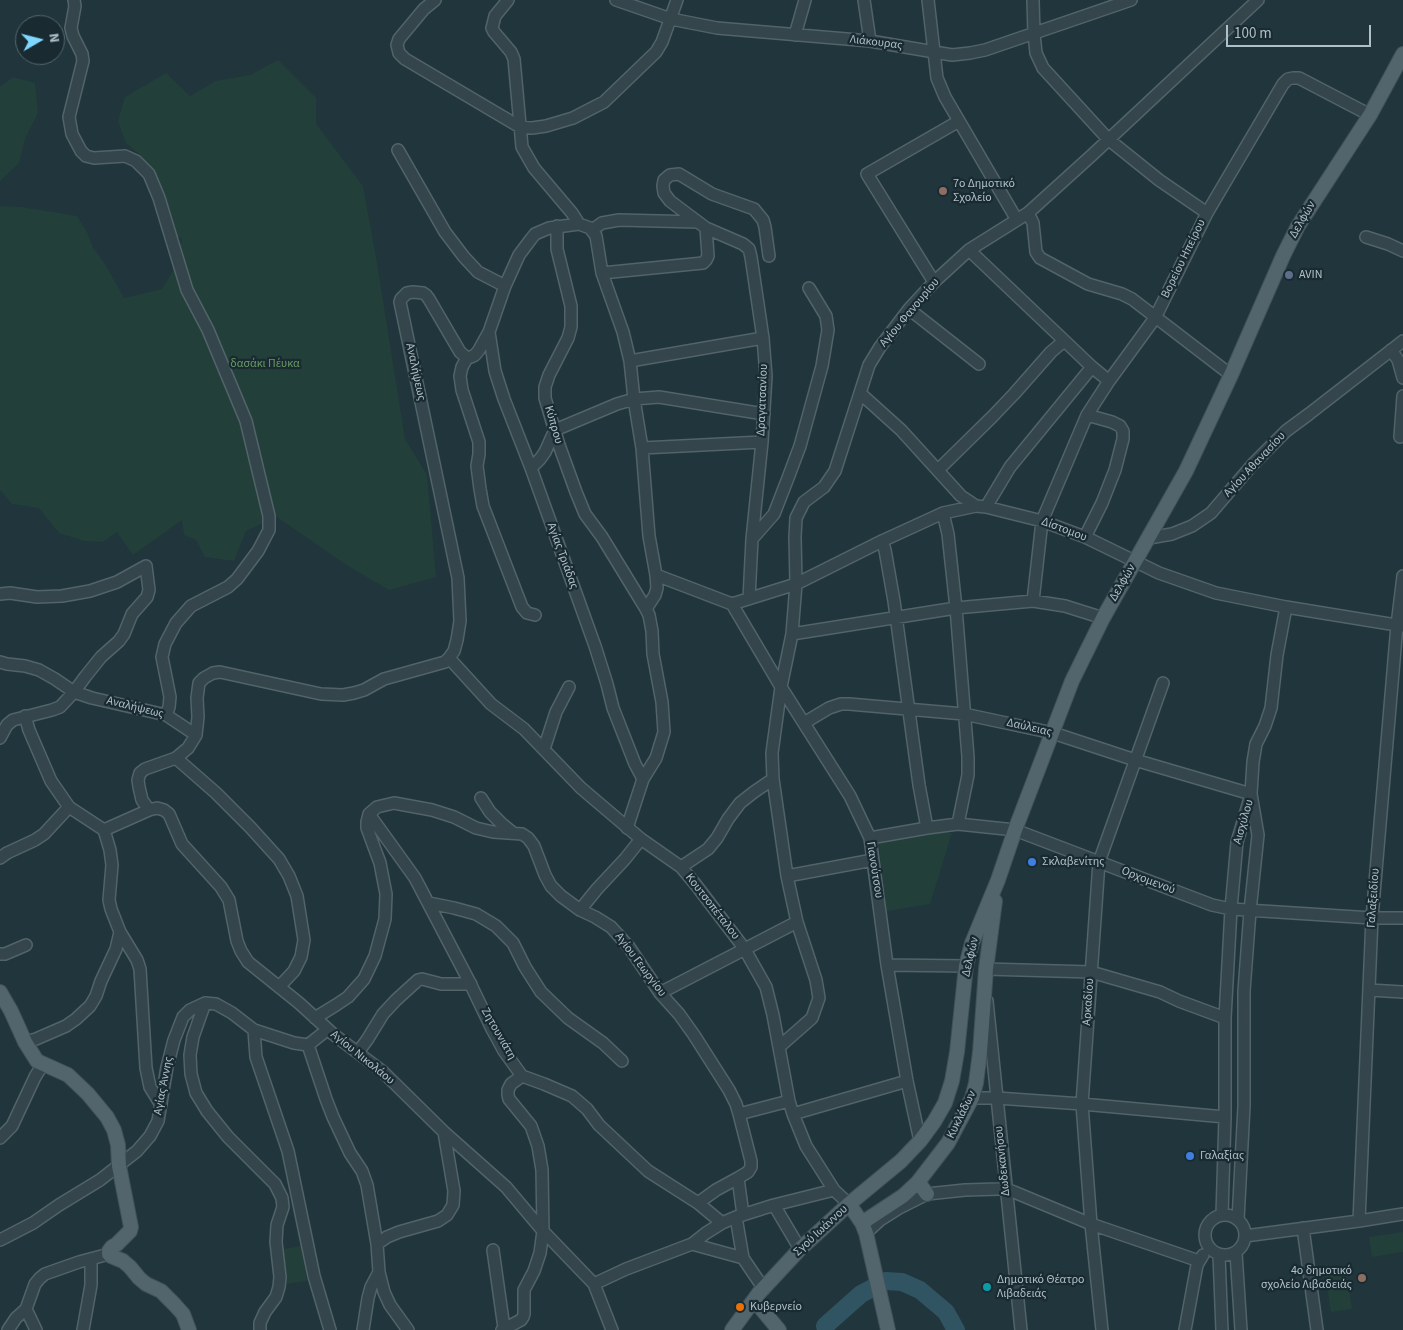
<!DOCTYPE html>
<meta charset="utf-8">
<style>
body{margin:0}
#map{position:relative;width:1403px;height:1330px;overflow:hidden;background:#20353c;font-family:"Source Sans 3",sans-serif}
canvas{display:block}
.north{position:absolute;left:15px;top:15px;width:50px;height:50px;box-sizing:border-box;background:#1a2a31;border:1px solid #56666d;border-radius:50%;rotate:82deg;font-size:14px;font-weight:700;line-height:20px;text-align:center;color:#afc0c8}
.north::after{content:'';display:block;margin:auto;width:18px;height:22px;background:#7ed7ff;clip-path:polygon(50% 0,100% 100%,50% 72%,0 100%)}
.scale{position:absolute;left:1226px;top:25px;width:145px;height:22px;box-sizing:border-box;border:2px solid #afc0c8;border-top:0;padding-left:6px;font-size:15px;line-height:18px;white-space:nowrap;color:#afc0c8;-webkit-text-stroke:4px #1a2a31;paint-order:stroke}
</style>
<div id="map">
<canvas width="1403" height="1330"></canvas>
<div class="north">N</div>
<div class="scale">100 m</div>
</div>
<script>
const g = document.querySelector('canvas').getContext('2d');
g.lineJoin = 'round';
function paint(path, color) { g.fillStyle = color; g.fill(path, 'evenodd'); }
const shape = rows => new Path2D(rows.map(r => 'M' + r).join(''));
function trace(path, color, width, dash) { g.strokeStyle = color; g.lineWidth = width; g.lineCap = dash ? 'butt' : 'round'; g.setLineDash(dash || []); g.stroke(path); }
function write(font, color, halo, rows, align = 'center') {
  g.font = font + ' "Source Sans 3",sans-serif'; g.lineWidth = 4.5; g.setLineDash([]); g.textBaseline = 'middle'; g.strokeStyle = halo; g.fillStyle = color; for (const [text, x, y, turn = 0] of rows) {
    g.save(); g.translate(x, y); g.rotate((+turn || 0) * Math.PI / 180); g.textAlign = isNaN(turn) ? turn : align; if (halo) g.strokeText(text, 0, 0); g.fillText(text, 0, 0); g.restore();
  }
}
paint(shape([
 [278,60,316,98,316,124,363,186,377,263,405,439,427,475,436,577,389,590,345,564,277,517,246,531,234,561,205,557,196,540,184,535,182,520,133,555,117,532,103,542,84,541,59,533,39,508,12,504,0,490,0,206,21,207,77,216,87,232,93,248,105,264,124,298,162,289,173,271,182,239,164,228,153,199,142,157,126,143,118,121,125,97,166,73,190,96,216,81,250,75],
 [13,77,35,83,38,113,25,139,19,163,0,181,0,87],
 [924,832,952,833,930,904,887,911,878,841],
 [1403,1232,1403,1252,1372,1257,1369,1237],
 [301,1246,307,1281,286,1284,279,1250],
 [1346,1270,1352,1309,1331,1312,1325,1274]
]), '#233f39');
trace(shape([
 [825,1326,861,1294,886,1281,902,1282,920,1290,946,1312,956,1330]
]), '#315462', 18);
const minor = shape([
 [74,0,75,6,71,28,73,36,82,54,83,61,69,117,72,134,81,151,86,156,94,158,125,156,136,161,149,174,159,198,187,290,208,330,246,421,269,516,269,530,258,551,237,579,228,587,191,606,176,623,165,644,162,657,170,697,169,707,166,715],
 [435,0,424,9,399,39,397,45,399,53,405,59,520,127,532,128,546,126,573,118,604,102,656,52,662,42,677,0],
 [508,0,495,16,492,28,494,32,511,52,514,59,522,147,534,168,572,213,579,224],
 [616,0,671,19,717,28,870,41,952,55,970,53,985,50,1131,0],
 [864,0,870,41],
 [928,0,937,78,945,97,1017,220],
 [1033,0,1034,34,1036,53,1043,68,1108,139,1159,180,1207,213],
 [795,35,805,0],
 [398,150,445,232,464,257,478,272,505,286],
 [1028,213,1033,223,1036,252,1040,258,1088,284,1122,294,1132,299,1231,375],
 [557,226,557,249,571,306,571,327,568,338,549,375,545,387,545,398,559,445,576,492,585,514,602,537,646,609],
 [592,230,602,223,619,220,698,222],
 [1366,237,1388,244,1403,251],
 [969,250,1092,367,1109,381],
 [602,273,703,263,706,260,708,256,706,228],
 [934,282,867,174,959,121],
 [909,309,979,364],
 [489,332,495,371,504,399,531,468,595,646,607,684,613,708,635,764,643,779],
 [1391,350,1398,360,1403,378],
 [467,358,462,367,460,376,462,390,479,442,479,454,477,466,480,489,483,506,522,607,527,613,535,615],
 [630,361,763,338],
 [861,394,901,430,961,496,976,506],
 [1400,437,1403,396],
 [642,448,762,442],
 [531,468,540,459,545,452,555,430,617,404,634,399,659,397,764,414],
 [938,470,992,417,1014,394,1051,352,1064,341],
 [986,507,1010,467,1092,367],
 [943,513,948,534,956,608,968,757,968,775,958,824],
 [1085,537,1102,503,1115,470,1123,439,1123,431,1120,426,1112,422,1087,415],
 [1149,538,1172,534,1192,526,1211,513,1253,464,1286,431,1309,414,1403,341],
 [752,539,774,514,788,478,800,446,822,366,828,330,826,316,809,288],
 [882,541,885,550,894,601,919,785,927,828],
 [0,594,10,593,37,597,62,596,90,591,117,582,146,566,149,590,147,597,132,614,124,634,119,641,101,657,85,677,74,692,60,707,52,710,13,720,7,725,0,738],
 [749,599,752,539,762,442,766,376,763,338,751,257,749,249,743,244,706,228,670,201,664,193,663,186,664,180,670,175,679,174,712,194,754,209,763,220,765,227,769,256],
 [1033,601,1042,521,1087,415,1109,381,1155,318,1207,213,1283,84,1288,79,1293,78,1299,78,1370,115],
 [732,604,796,584,882,541,943,513,976,506,986,507,1042,521,1085,537,1159,573,1216,593,1286,607,1403,626],
 [732,604,781,687,850,796,870,838,887,965,907,1081,920,1141],
 [792,634,956,608,1033,601,1065,606,1103,618],
 [449,658,491,704,524,729,581,788,641,839,681,867,696,885,744,948,766,987,773,1015,789,1101,793,1114,806,1146,834,1190,849,1204],
 [0,662,7,664,25,666,39,670,55,679,74,692,92,698,166,715,196,735,198,717,197,698,199,683,204,678,213,673,220,672,321,694,343,695,354,693,364,690,384,679,445,662,449,658,454,651,457,640,460,621,458,578,400,302,401,299,407,293,413,292,423,293,426,295,429,299,460,352,467,358,471,357,475,355,479,350,489,332,505,286,519,255,531,239,535,234,549,228,579,224,590,228,596,236,602,273,623,332,630,361,634,399,642,448,649,536,656,575,732,604],
 [25,716,29,730,51,781,69,807],
 [804,723,829,708,841,704,849,704,964,714,1053,733,1135,760,1251,794],
 [544,749,556,712,569,687],
 [176,758,216,793,250,827,279,859,289,876,297,896,304,940,301,957,294,971,279,987],
 [481,798,490,812,502,824,513,833],
 [149,810,142,800,139,787,138,780,140,773,145,769,176,758,188,748,196,735],
 [369,814,415,878,469,981,492,1029,504,1051,522,1076,544,1084,572,1096,587,1109,599,1125,648,1171,698,1203,722,1223,736,1217],
 [627,828,643,779,656,758,664,732,662,702,653,654,652,631,649,615,646,609,655,595,657,588,656,575],
 [104,830,110,850,112,865,109,900,111,909,120,932,137,960,140,969,146,1068,150,1087,161,1105],
 [870,838,927,828,958,824,1015,830,1212,905,1231,909,1372,918,1403,918],
 [0,858,7,853,35,840,44,834,69,807,104,830,149,810,157,808,164,810,169,814,182,844,221,887,229,900,237,941,241,951,248,962,299,1003,333,1034,382,1071,444,1132,506,1187,543,1231,594,1284,626,1269,692,1244,743,1258,764,1289],
 [681,867,708,849,717,838,728,819,740,803,754,792,773,779],
 [787,876,873,860],
 [429,903,454,908,476,914,496,926,513,943,525,967,541,992,568,1018,603,1043,622,1061],
 [580,910,597,889,625,859,641,839],
 [0,954,5,954,26,945],
 [887,965,966,966],
 [986,969,1091,972,1160,992,1179,1001,1225,1018],
 [1369,990,1403,992],
 [660,993,797,922],
 [987,1001,1021,1330],
 [205,1003,193,1037,190,1055,191,1074,196,1093,207,1111,228,1137,275,1184,282,1198,283,1207,277,1225,276,1242,280,1277,279,1287,276,1297,265,1312,260,1323,260,1330],
 [315,1018,336,1005,348,997,364,979,375,956,385,919,386,894,380,863,367,828,367,822,369,814,377,807,394,803,432,810,454,817,476,828,493,832,522,834,528,838,534,846,545,875,551,886,561,896,580,910,595,917,611,927,629,947,660,993,679,1014,694,1035,729,1090,736,1104,739,1114,751,1161,751,1167,748,1172,738,1178,743,1215],
 [254,1030,256,1057,288,1151,314,1276,330,1330],
 [25,1042,36,1039,66,1026,76,1019,90,1006,96,996,101,981,116,949,120,932],
 [308,1045,326,1099,333,1117,350,1153,362,1171,367,1185,377,1244,379,1272,371,1287,368,1298,363,1330],
 [779,1047,812,1018,819,998,816,980,797,922,787,876,773,779,772,753,781,687,792,634,796,584,795,537,796,518,804,502,824,487,835,471,869,365,880,347,909,309,934,282,969,250,1028,213,1091,156,1258,0],
 [358,1052,367,1040,383,1014,396,1000,418,980,422,979,441,984,471,984],
 [972,1098,997,1098,1082,1104,1225,1117],
 [739,1114,789,1101],
 [793,1114,907,1081],
 [0,1138,12,1126,35,1077,43,1064],
 [698,1203,716,1190,738,1178],
 [774,1205,800,1249],
 '1205 1235a20 20 0 1 1 40 0a20 20 0 1 1-40 0Z',
 [1222,1215,1225,1117,1225,1018,1231,909,1237,842,1250,798],
 [1238,1220,1244,1106,1244,991,1250,911,1258,835,1251,794,1253,762,1256,744,1265,726,1271,708,1277,655,1286,607],
 [1359,1221,1372,918,1397,625,1403,576],
 [1303,1228,1317,1330],
 [866,1233,880,1220,899,1208,927,1194,965,1190,999,1189,1006,1189,1014,1192,1091,1224,1199,1261],
 [1245,1236,1359,1221,1403,1214],
 [0,1240,33,1223,59,1205,100,1180,137,1151,150,1136,158,1121,167,1067,174,1040,183,1017,190,1010,205,1003,216,1004,232,1013,254,1030,294,1043,308,1045,327,1030],
 [377,1244,387,1237,399,1232,438,1221,447,1215,453,1205,454,1191,444,1132],
 [692,1244,706,1233,722,1223],
 [493,1250,504,1328],
 [1236,1253,1241,1330],
 [1219,1255,1222,1330],
 [743,1258,736,1217,774,1205,834,1190],
 [379,1272,384,1292,390,1305,408,1330],
 [594,1284,612,1330],
 [8,1330,16,1318,26,1309],
 [36,1330,26,1309,35,1284,40,1278,45,1274,79,1262,109,1254],
 [83,1330,91,1285,91,1259],
 [502,1330,521,1320,523,1317,524,1314,524,1290,534,1271,540,1253,543,1231,542,1170,538,1146,531,1126,509,1099,508,1095,508,1090,511,1084,522,1076],
 [1102,1330,1091,1224,1082,1104,1099,862,1163,683],
 [1185,1330,1197,1265,1203,1255]
]);
const major = shape([
 [0,992,11,1011,25,1042,37,1061,68,1075,88,1094,107,1117,114,1130,118,1145,119,1166,131,1227,130,1231,117,1244,112,1247,109,1251,109,1254,111,1256,123,1261,130,1267,139,1278,146,1284,161,1291,174,1304,183,1314,189,1330],
 [918,1182,927,1194],
 [849,1204,862,1223,866,1233,888,1330],
 [862,1223,903,1196,918,1182,948,1143,972,1098,976,1083,980,1052,986,969,995,901],
 [754,1300,779,1330],
 [732,1330,759,1293,800,1249,849,1204,901,1161,920,1141,934,1122,945,1103,952,1081,957,1052,966,966,972,943,998,880,1015,830,1072,681,1103,618,1186,471,1231,375,1283,256,1298,226,1370,115,1403,54]
]);
trace(minor, '#52636a', 14);
trace(major, '#415158', 16);
trace(minor, '#34454c', 11);
trace(major, '#52656c', 14);
for (const [x, y, r, color] of [
 [943,191,5,"#8d6e63"],
 [1289,275,5,"#5c6f8a"],
 [1032,862,5,"#3f7fe0"],
 [1190,1156,5,"#3f7fe0"],
 [1362,1278,5,"#8d6e63"],
 [987,1287,5,"#0f9aa8"],
 [740,1307,5,"#e8710a"]
]) { const dot = new Path2D(); dot.arc(x, y, r, 0, 2 * Math.PI); g.fillStyle = color; g.fill(dot); trace(dot, '#1a2a31', 2); }
write('12px', '#afc0c8', '#1a2a31', [
 ["Λιάκουρας",876,43,7],
 ["Δελφών",1303,220,-60],
 ["Βορείου Ηπείρου",1184,259,-64],
 ["Αγίου Φανουρίου",910,313,-50],
 ["Αναλήψεως",415,372,78],
 ["Δραγατσανίου",763,400,-88],
 ["Κύπρου",553,425,74],
 ["Αγίου Αθανασίου",1255,465,-47],
 ["Δίστομου",1064,530,21],
 ["Αγίας Τριάδας",562,556,70],
 ["Δελφών",1123,583,-60],
 ["Αναλήψεως",135,708,14],
 ["Δαύλειας",1029,728,13],
 ["Αισχύλου",1244,822,-74],
 ["Γιανούτσου",874,870,81],
 ["Ορχομενού",1148,881,21],
 ["Γαλαξειδίου",1374,898,-86],
 ["Κουτσοπέταλου",712,907,52],
 ["Δελφών",971,957,-77],
 ["Αγίου Γεωργίου",640,965,53],
 ["Αρκαδίου",1089,1002,-86],
 ["Ζητουνιάτη",498,1034,60],
 ["Αγίου Νικολάου",362,1058,39],
 ["Αγίας Άννης",164,1086,-79],
 ["Κυκλάδων",962,1115,-64],
 ["Δωδεκανήσου",1003,1161,-96],
 ["Σγού Ιωάννου",821,1231,-43]
]);
write('12px', '#afc0c8', '#1a2a31', [
 ["7ο Δημοτικό",953,184],
 ["Σχολείο",953,198],
 ["AVIN",1299,275],
 ["Σκλαβενίτης",1042,862],
 ["Γαλαξίας",1200,1156],
 ["4ο δημοτικό",1352,1271,"right"],
 ["σχολείο Λιβαδειάς",1352,1285,"right"],
 ["Δημοτικό Θέατρο",997,1280],
 ["Λιβαδειάς",997,1294],
 ["Κυβερνείο",750,1307]
], 'left');
write('12px', '#699b65', '#1a2a31', [
 ["δασάκι Πέυκα",265,364]
]);
</script>
